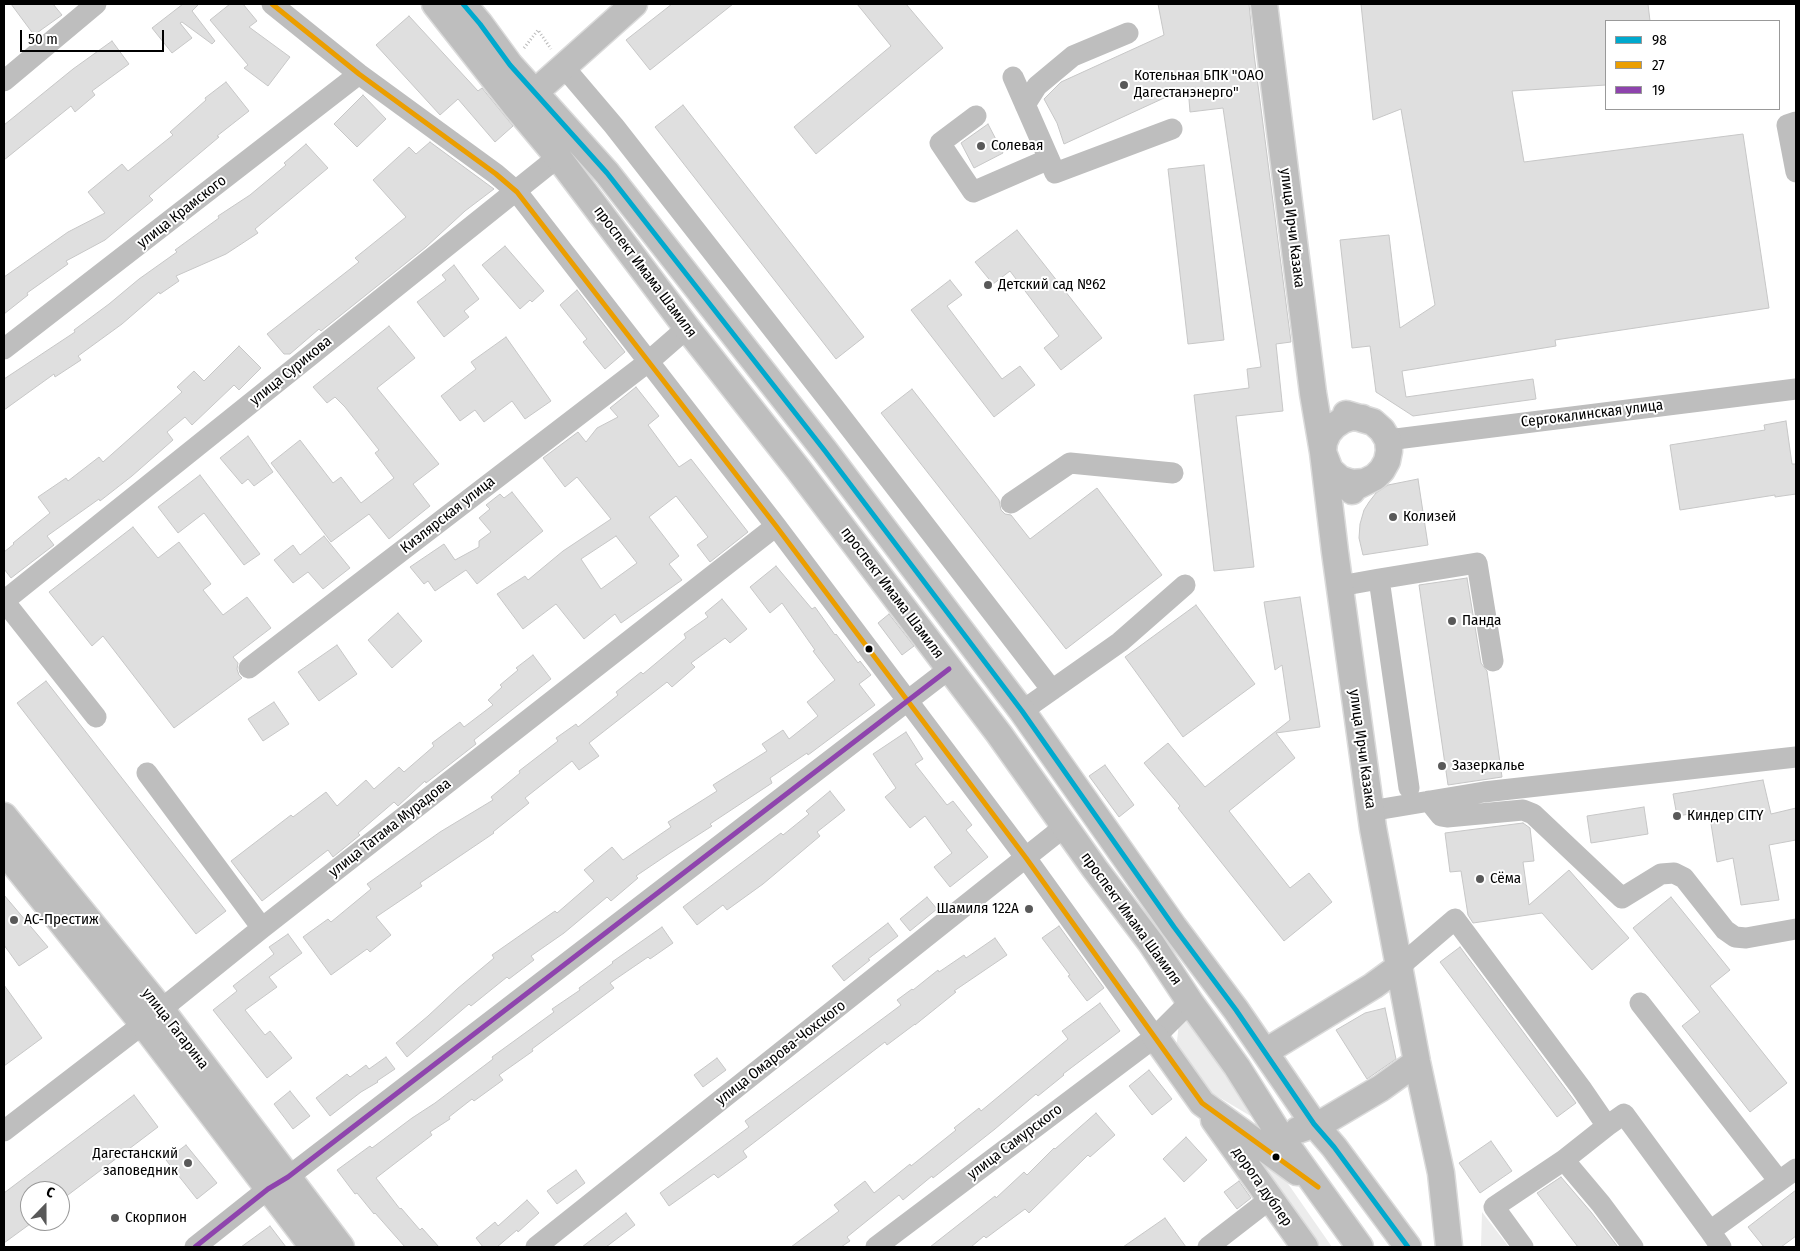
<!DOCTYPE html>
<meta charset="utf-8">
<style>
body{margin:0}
#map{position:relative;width:1800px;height:1251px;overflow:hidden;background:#fff;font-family:"Fira Sans Condensed",sans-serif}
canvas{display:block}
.frame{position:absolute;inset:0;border:5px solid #000;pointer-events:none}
.legend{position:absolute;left:1605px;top:20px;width:175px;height:90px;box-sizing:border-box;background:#fff;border:1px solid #999;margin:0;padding:6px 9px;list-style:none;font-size:15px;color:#000}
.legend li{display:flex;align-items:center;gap:10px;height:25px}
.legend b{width:25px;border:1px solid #999}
.north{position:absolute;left:20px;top:1181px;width:50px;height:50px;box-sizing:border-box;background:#fff;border:1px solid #999;border-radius:50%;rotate:22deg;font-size:14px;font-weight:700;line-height:20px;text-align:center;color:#000}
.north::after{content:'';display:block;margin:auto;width:18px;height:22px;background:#595959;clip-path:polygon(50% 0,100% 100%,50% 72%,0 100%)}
.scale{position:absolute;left:20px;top:30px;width:144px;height:22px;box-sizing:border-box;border:2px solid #000;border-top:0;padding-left:6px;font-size:15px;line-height:18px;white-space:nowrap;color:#000;-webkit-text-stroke:4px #fff;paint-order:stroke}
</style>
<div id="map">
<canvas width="1800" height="1251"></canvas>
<div class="frame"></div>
<ul class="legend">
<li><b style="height:6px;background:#00a9ce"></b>98</li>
<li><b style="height:6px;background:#eb9e00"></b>27</li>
<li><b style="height:6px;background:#8e44ad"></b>19</li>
</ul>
<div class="north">С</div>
<div class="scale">50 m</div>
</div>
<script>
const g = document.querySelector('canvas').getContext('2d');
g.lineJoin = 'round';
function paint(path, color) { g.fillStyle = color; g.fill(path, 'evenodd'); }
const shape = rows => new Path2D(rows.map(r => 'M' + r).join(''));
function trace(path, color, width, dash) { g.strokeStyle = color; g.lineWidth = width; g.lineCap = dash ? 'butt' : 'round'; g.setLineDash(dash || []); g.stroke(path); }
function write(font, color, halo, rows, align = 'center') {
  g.font = font + ' "Fira Sans Condensed",sans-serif'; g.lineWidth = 4; g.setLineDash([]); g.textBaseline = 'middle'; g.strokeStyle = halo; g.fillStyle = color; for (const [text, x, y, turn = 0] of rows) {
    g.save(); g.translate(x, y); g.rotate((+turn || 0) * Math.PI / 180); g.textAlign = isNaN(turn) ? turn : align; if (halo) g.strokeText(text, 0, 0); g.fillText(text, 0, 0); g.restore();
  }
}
paint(shape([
 [1188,1019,1254,1118,1210,1092,1176,1051,1179,1022],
 [1248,1142,1266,1152,1332,1247,1319,1247],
 [1482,1212,1509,1247,1481,1247]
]), '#ececec');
const building = shape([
 [11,4,53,4,62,15,34,35,11,4],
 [183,4,199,4,192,11,215,41,212,44,182,22,180,23,192,38,172,53,152,28,183,4],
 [230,4,243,4,257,21,249,27,290,57,268,86,244,68,248,65,210,20,230,4],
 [672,4,733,4,650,70,626,40,672,4],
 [857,4,906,4,943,48,816,154,794,127,891,46,857,4],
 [1158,4,1249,4,1254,54,1291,342,1276,344,1283,411,1236,416,1254,567,1214,571,1194,395,1249,388,1247,369,1261,367,1223,108,1190,112,1188,87,1064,144,1057,123,1044,99,1061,82,1164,35,1158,4],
 [1361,4,1648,4,1650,21,1606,21,1606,85,1512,91,1524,162,1743,134,1769,308,1555,340,1556,346,1402,371,1406,397,1533,379,1536,399,1413,416,1376,392,1370,346,1352,348,1340,240,1389,235,1400,328,1435,305,1401,109,1373,120,1361,4],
 [409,16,478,91,482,88,513,126,495,142,458,99,440,115,376,45,409,16],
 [112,41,129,64,92,91,95,95,75,112,71,106,4,160,4,125,73,69,112,41],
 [226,82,249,111,217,136,219,137,149,196,153,200,105,240,66,261,68,264,27,293,28,295,4,314,4,277,68,232,105,213,88,192,122,164,128,171,173,135,170,132,206,100,205,98,226,82],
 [363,95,386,119,357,147,334,124,363,95],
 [683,105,864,337,836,359,655,127,683,105],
 [988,124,1003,153,974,168,961,143,988,124],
 [430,142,494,189,465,211,426,247,321,331,319,329,290,354,284,354,267,334,359,262,355,258,406,217,373,180,409,147,416,154,430,142],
 [306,144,328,168,255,229,258,233,226,254,176,276,179,281,160,294,159,292,122,324,78,356,81,360,55,377,54,374,4,410,4,379,75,332,74,330,109,304,139,279,177,252,175,250,219,218,218,216,250,195,286,165,284,163,306,144],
 [1204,165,1224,340,1188,344,1168,169,1204,165],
 [1017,230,1102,338,1061,370,1044,348,1059,336,1010,271,993,284,975,262,1017,230],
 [505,246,544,291,532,302,530,300,520,309,482,265,505,246],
 [454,265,479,299,464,311,469,317,444,337,417,302,446,280,442,275,454,265],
 [950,280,962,295,947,306,1002,379,1020,366,1035,385,994,417,911,310,950,280],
 [577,290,625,352,605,369,583,342,587,339,560,305,577,290],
 [389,326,415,358,377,388,439,464,413,484,430,506,389,539,369,514,331,542,271,463,300,440,333,483,341,477,361,503,394,478,375,453,379,450,345,407,335,397,327,403,313,387,389,326],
 [506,337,551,401,525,419,512,401,484,422,475,410,460,421,441,396,476,369,471,362,506,337],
 [239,346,261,368,239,390,234,385,192,425,185,417,167,432,173,440,132,476,100,501,99,499,47,536,54,545,11,578,4,569,4,552,14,544,13,543,50,513,38,497,66,478,68,481,99,457,103,462,182,392,177,387,194,371,204,381,239,346],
 [636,387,659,416,648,425,679,467,691,459,748,532,710,562,697,545,708,537,676,496,649,517,679,556,669,564,682,580,621,623,615,614,584,639,556,604,523,629,497,594,525,576,528,580,563,551,611,519,577,477,565,487,543,458,578,432,586,442,597,428,618,417,610,408,636,387],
 [616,536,637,563,601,589,581,559,616,536],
 [912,389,999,500,1001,510,1005,514,1011,515,1030,539,1097,488,1162,575,1066,649,881,413,912,389],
 [1786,421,1792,464,1796,464,1796,494,1775,497,1775,495,1680,510,1670,445,1765,430,1764,425,1786,421],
 [248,436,273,472,254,486,248,479,242,484,220,458,248,436],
 [200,475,260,554,244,565,204,513,178,533,158,507,200,475],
 [1418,479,1428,545,1363,555,1359,538,1360,524,1364,510,1369,502,1376,493,1388,485,1418,479],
 [512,492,543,531,477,584,466,570,435,591,428,581,424,584,410,567,444,544,455,560,479,547,479,541,491,532,479,518,490,509,486,505,500,494,504,498,512,492],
 [133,527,158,558,179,542,211,584,203,590,223,615,247,597,271,628,233,657,238,663,237,669,239,675,242,678,174,728,103,636,92,646,49,592,133,527],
 [324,536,350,568,323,589,308,572,293,583,274,560,293,545,300,555,324,536],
 [776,566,812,609,815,607,835,635,836,634,858,663,860,661,871,675,859,684,875,705,808,755,807,753,770,778,772,783,710,824,712,826,670,853,636,876,638,878,611,901,607,897,564,933,531,956,534,960,509,979,507,977,471,1006,469,1004,407,1057,396,1043,428,1016,457,989,494,958,492,955,555,911,557,913,594,881,584,870,612,847,623,860,671,827,668,822,717,791,713,785,767,751,762,744,783,730,789,739,818,716,807,702,835,680,813,651,815,650,782,603,770,613,750,587,776,566],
 [1467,578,1481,663,1487,671,1502,777,1448,785,1419,585,1467,578],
 [1300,597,1320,727,1276,733,1295,758,1229,811,1290,888,1309,873,1332,902,1284,941,1178,808,1180,806,1144,763,1168,743,1205,787,1290,720,1282,665,1275,670,1264,602,1300,597],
 [722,599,747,629,730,643,725,638,691,663,695,667,672,687,667,682,589,743,599,756,579,770,572,761,525,798,529,803,493,832,494,833,420,883,422,886,376,917,391,935,370,952,367,949,331,975,303,937,328,919,331,922,371,889,367,884,440,832,493,800,491,797,520,773,519,771,558,741,556,738,576,724,578,727,618,695,616,692,641,672,643,674,686,638,684,634,708,617,705,613,722,599],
 [1196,605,1255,684,1183,737,1125,657,1196,605],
 [398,613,422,641,392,668,368,640,398,613],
 [889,614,914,646,902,655,878,623,889,614],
 [337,645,357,674,319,701,298,672,337,645],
 [533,655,551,679,474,740,476,744,426,783,425,781,398,806,394,802,358,833,360,835,333,857,328,850,262,901,231,861,291,815,293,817,326,792,337,806,366,780,374,789,399,767,404,772,434,746,432,743,460,722,464,727,493,705,488,700,502,687,500,685,518,670,516,668,533,655],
 [46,681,226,911,196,934,17,703,46,681],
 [274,702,289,724,263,741,248,719,274,702],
 [906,732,923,759,915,764,947,805,953,801,972,825,966,830,988,857,950,887,934,867,952,853,925,816,910,828,885,797,896,788,873,754,906,732],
 [1105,765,1134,805,1119,817,1089,776,1105,765],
 [1763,780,1771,814,1796,808,1796,840,1769,845,1779,900,1741,905,1733,858,1717,862,1709,811,1677,816,1673,794,1763,780],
 [830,791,845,810,817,832,820,836,763,884,727,910,723,905,697,925,683,907,781,833,783,835,809,814,806,811,830,791],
 [1644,807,1648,834,1591,843,1587,816,1644,807],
 [1523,823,1530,828,1534,861,1523,862,1529,905,1569,870,1629,938,1592,970,1542,913,1473,923,1468,915,1461,871,1450,872,1445,833,1523,823],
 [4,895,48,947,19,966,4,945,4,895],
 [927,897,937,909,910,931,900,919,927,897],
 [1671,897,1730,970,1710,986,1787,1083,1750,1112,1682,1026,1700,1012,1633,928,1671,897],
 [888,923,898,936,868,959,870,960,844,981,832,966,888,923],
 [1059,926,1104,988,1087,1001,1068,976,1070,975,1042,938,1059,926],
 [662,927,673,943,650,959,648,957,610,983,614,988,532,1049,533,1051,499,1075,503,1080,474,1101,472,1099,449,1117,450,1119,430,1132,432,1135,376,1178,400,1209,401,1208,420,1230,422,1228,439,1247,405,1247,375,1213,374,1214,357,1193,355,1194,337,1170,370,1146,372,1148,412,1118,435,1103,493,1059,492,1057,554,1012,552,1009,580,990,579,988,613,963,612,962,662,927],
 [288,934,302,953,269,977,277,987,245,1010,265,1035,270,1031,292,1058,267,1078,213,1010,237,991,233,986,274,954,269,947,288,934],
 [995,938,1007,955,954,991,956,992,915,1025,915,1024,887,1045,885,1042,743,1151,747,1157,718,1178,714,1174,669,1206,660,1193,749,1127,745,1121,901,1005,897,1000,912,989,913,990,938,970,939,972,964,955,966,958,995,938],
 [1460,947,1576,1103,1557,1117,1440,962,1460,947],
 [4,985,42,1038,4,1066,4,985],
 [1100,1003,1120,1031,1063,1074,1064,1075,1038,1096,1036,1094,995,1129,933,1178,932,1176,903,1200,899,1195,847,1237,850,1241,841,1247,791,1247,839,1211,834,1205,865,1181,874,1193,910,1164,911,1166,956,1130,954,1128,979,1108,981,1111,1068,1039,1062,1031,1100,1003],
 [1385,1008,1396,1059,1367,1079,1336,1030,1365,1013,1385,1008],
 [386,1057,395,1069,377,1081,378,1082,361,1092,330,1116,316,1098,347,1074,350,1077,366,1065,369,1069,386,1057],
 [717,1058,726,1070,703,1087,694,1075,717,1058],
 [1149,1070,1172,1099,1152,1115,1129,1086,1149,1070],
 [290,1091,310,1116,293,1129,274,1104,290,1091],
 [134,1095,158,1127,60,1201,60,1191,30,1191,30,1224,4,1243,4,1193,134,1095],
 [1096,1113,1115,1135,1090,1157,1088,1155,1029,1213,1025,1209,986,1238,984,1236,971,1247,930,1247,995,1196,996,1198,1024,1172,1027,1175,1054,1148,1055,1149,1096,1113],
 [1186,1137,1207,1160,1184,1182,1163,1159,1186,1137],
 [1491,1141,1512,1171,1480,1193,1459,1163,1491,1141],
 [186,1145,217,1183,197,1199,166,1160,186,1145],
 [576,1170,585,1183,557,1204,547,1191,576,1170],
 [1561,1177,1591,1212,1618,1247,1578,1247,1537,1193,1561,1177],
 [1239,1181,1251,1198,1237,1209,1224,1192,1239,1181],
 [1796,1190,1796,1236,1781,1247,1764,1247,1748,1227,1796,1190],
 [527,1200,539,1213,518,1232,517,1230,497,1247,483,1247,476,1238,495,1222,498,1226,527,1200],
 [626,1213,635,1225,606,1247,582,1247,626,1213],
 [1165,1218,1186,1247,1123,1247,1165,1218],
 [270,1226,286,1247,241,1247,270,1226]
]);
paint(building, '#dfdfdf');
trace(building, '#c7c7c7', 1);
const major = shape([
 [435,4,517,108,558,157,687,328,798,469,999,734,1095,869,1151,943,1190,1002,1237,1067,1281,1137,1360,1247],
 [463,4,480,24,510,65,607,173,825,451,1022,711,1174,927,1236,1010,1314,1124,1334,1147,1408,1247],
 [1264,4,1313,393,1323,452,1330,470,1340,479,1352,483,1365,482],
 [523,103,634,4],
 [1346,414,1373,422,1382,430,1388,440,1389,451,1387,461,1382,470,1375,477,1355,487,1352,491],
 [1362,418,1352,417,1343,420,1334,426,1328,433,1324,442,1323,452,1335,552,1373,828,1417,1062,1441,1173,1449,1247],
 [4,816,160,1008,341,1247],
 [4,851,143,1024,313,1247],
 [1155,1037,1202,1103,1297,1172],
 [1265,1052,1373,986,1399,967],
 [1214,1120,1305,1247],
 [1298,1130,1327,1120,1381,1088,1417,1062]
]);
trace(major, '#dbdbdb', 29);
trace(shape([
 [524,48,538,30,551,49]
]), '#b9b9b9', 3, [1, 2.5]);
trace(shape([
 [272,4,359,74,496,174,517,192,776,526,1026,858,1155,1037],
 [563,66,614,126,833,406,1052,690],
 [4,81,96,4],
 [1025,105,1037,86,1073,56,1128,33],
 [976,116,940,143,973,192,1049,159,1013,77],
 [1796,122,1787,125,1796,172],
 [1049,159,1055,173,1172,129],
 [4,349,359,74],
 [1388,440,1796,389],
 [1011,503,1070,463,1173,473],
 [1379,579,1477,563,1493,661],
 [1340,586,1379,579,1409,788],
 [4,601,558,157],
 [4,601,96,717],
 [249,668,648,362,687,328],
 [1022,711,1120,642,1185,585],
 [147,773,262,928],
 [1429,801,1441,816,1447,817,1523,810,1533,814,1622,898,1661,874,1674,873,1684,878,1725,930,1735,937,1746,938,1796,929],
 [1370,811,1484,792,1796,757],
 [1399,967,1455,919,1581,1088,1607,1126],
 [1640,1003,1779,1181],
 [4,1131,143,1024,262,928,776,526],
 [1564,1160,1601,1204,1633,1247],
 [195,1247,268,1189,288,1177,949,669],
 [536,1247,1064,827],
 [876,1247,1155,1037,1190,1002],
 [1208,1247,1270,1199],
 [1523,1247,1494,1207,1564,1160,1607,1126,1624,1114,1710,1231],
 [1721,1247,1710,1231,1796,1169]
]), '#bebebe', 21);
trace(major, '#bebebe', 26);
trace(shape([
 [463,4,480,24,510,65,607,173,825,451,1022,711,1174,927,1236,1010,1314,1124,1334,1147,1408,1247]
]), '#00a9ce', 5);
trace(shape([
 [272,4,359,74,496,174,517,192,776,526,1026,858,1202,1103,1318,1187]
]), '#eb9e00', 5);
trace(shape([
 [195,1247,268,1189,288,1177,949,669]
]), '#8e44ad', 5);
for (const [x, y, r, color] of [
 [1124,85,5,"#595959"],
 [981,146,5,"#595959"],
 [988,285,5,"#595959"],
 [1393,517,5,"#595959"],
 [1452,621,5,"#595959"],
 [869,649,4.5,"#000"],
 [1442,766,5,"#595959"],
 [1677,816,5,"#595959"],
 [1480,879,5,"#595959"],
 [1029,909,5,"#595959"],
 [14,920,5,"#595959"],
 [1276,1157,4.5,"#000"],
 [188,1163,5,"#595959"],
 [115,1218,5,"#595959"]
]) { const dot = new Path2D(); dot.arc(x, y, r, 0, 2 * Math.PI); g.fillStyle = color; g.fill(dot); trace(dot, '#fff', 2); }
write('15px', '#000', '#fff', [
 ["Котельная БПК \"ОАО",1134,76],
 ["Дагестанэнерго\"",1134,93],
 ["Солевая",991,146],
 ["Детский сад №62",998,285],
 ["Колизей",1403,517],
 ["Панда",1462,621],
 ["Зазеркалье",1452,766],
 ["Киндер CITY",1687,816],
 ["Сёма",1490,879],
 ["Шамиля 122А",1019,909,"right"],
 ["АС-Престиж",24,920],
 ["Дагестанский",178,1154,"right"],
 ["заповедник",178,1171,"right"],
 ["Скорпион",125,1218]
], 'left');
write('15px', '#000', '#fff', [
 ["улица Крамского",182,212,-38],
 ["улица Ирчи Казака",1292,228,83],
 ["проспект Имама Шамиля",645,272,53],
 ["улица Сурикова",291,371,-39],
 ["Сергокалинская улица",1592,414,-7],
 ["Кизлярская улица",448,515,-38],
 ["проспект Имама Шамиля",892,593,53],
 ["улица Ирчи Казака",1362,749,82],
 ["улица Татама Мурадова",390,828,-38],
 ["проспект Имама Шамиля",1131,919,54],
 ["улица Гагарина",175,1029,52],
 ["улица Омарова-Чохского",781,1053,-38],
 ["улица Самурского",1015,1142,-37],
 ["дорога дублер",1262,1187,55]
]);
</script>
